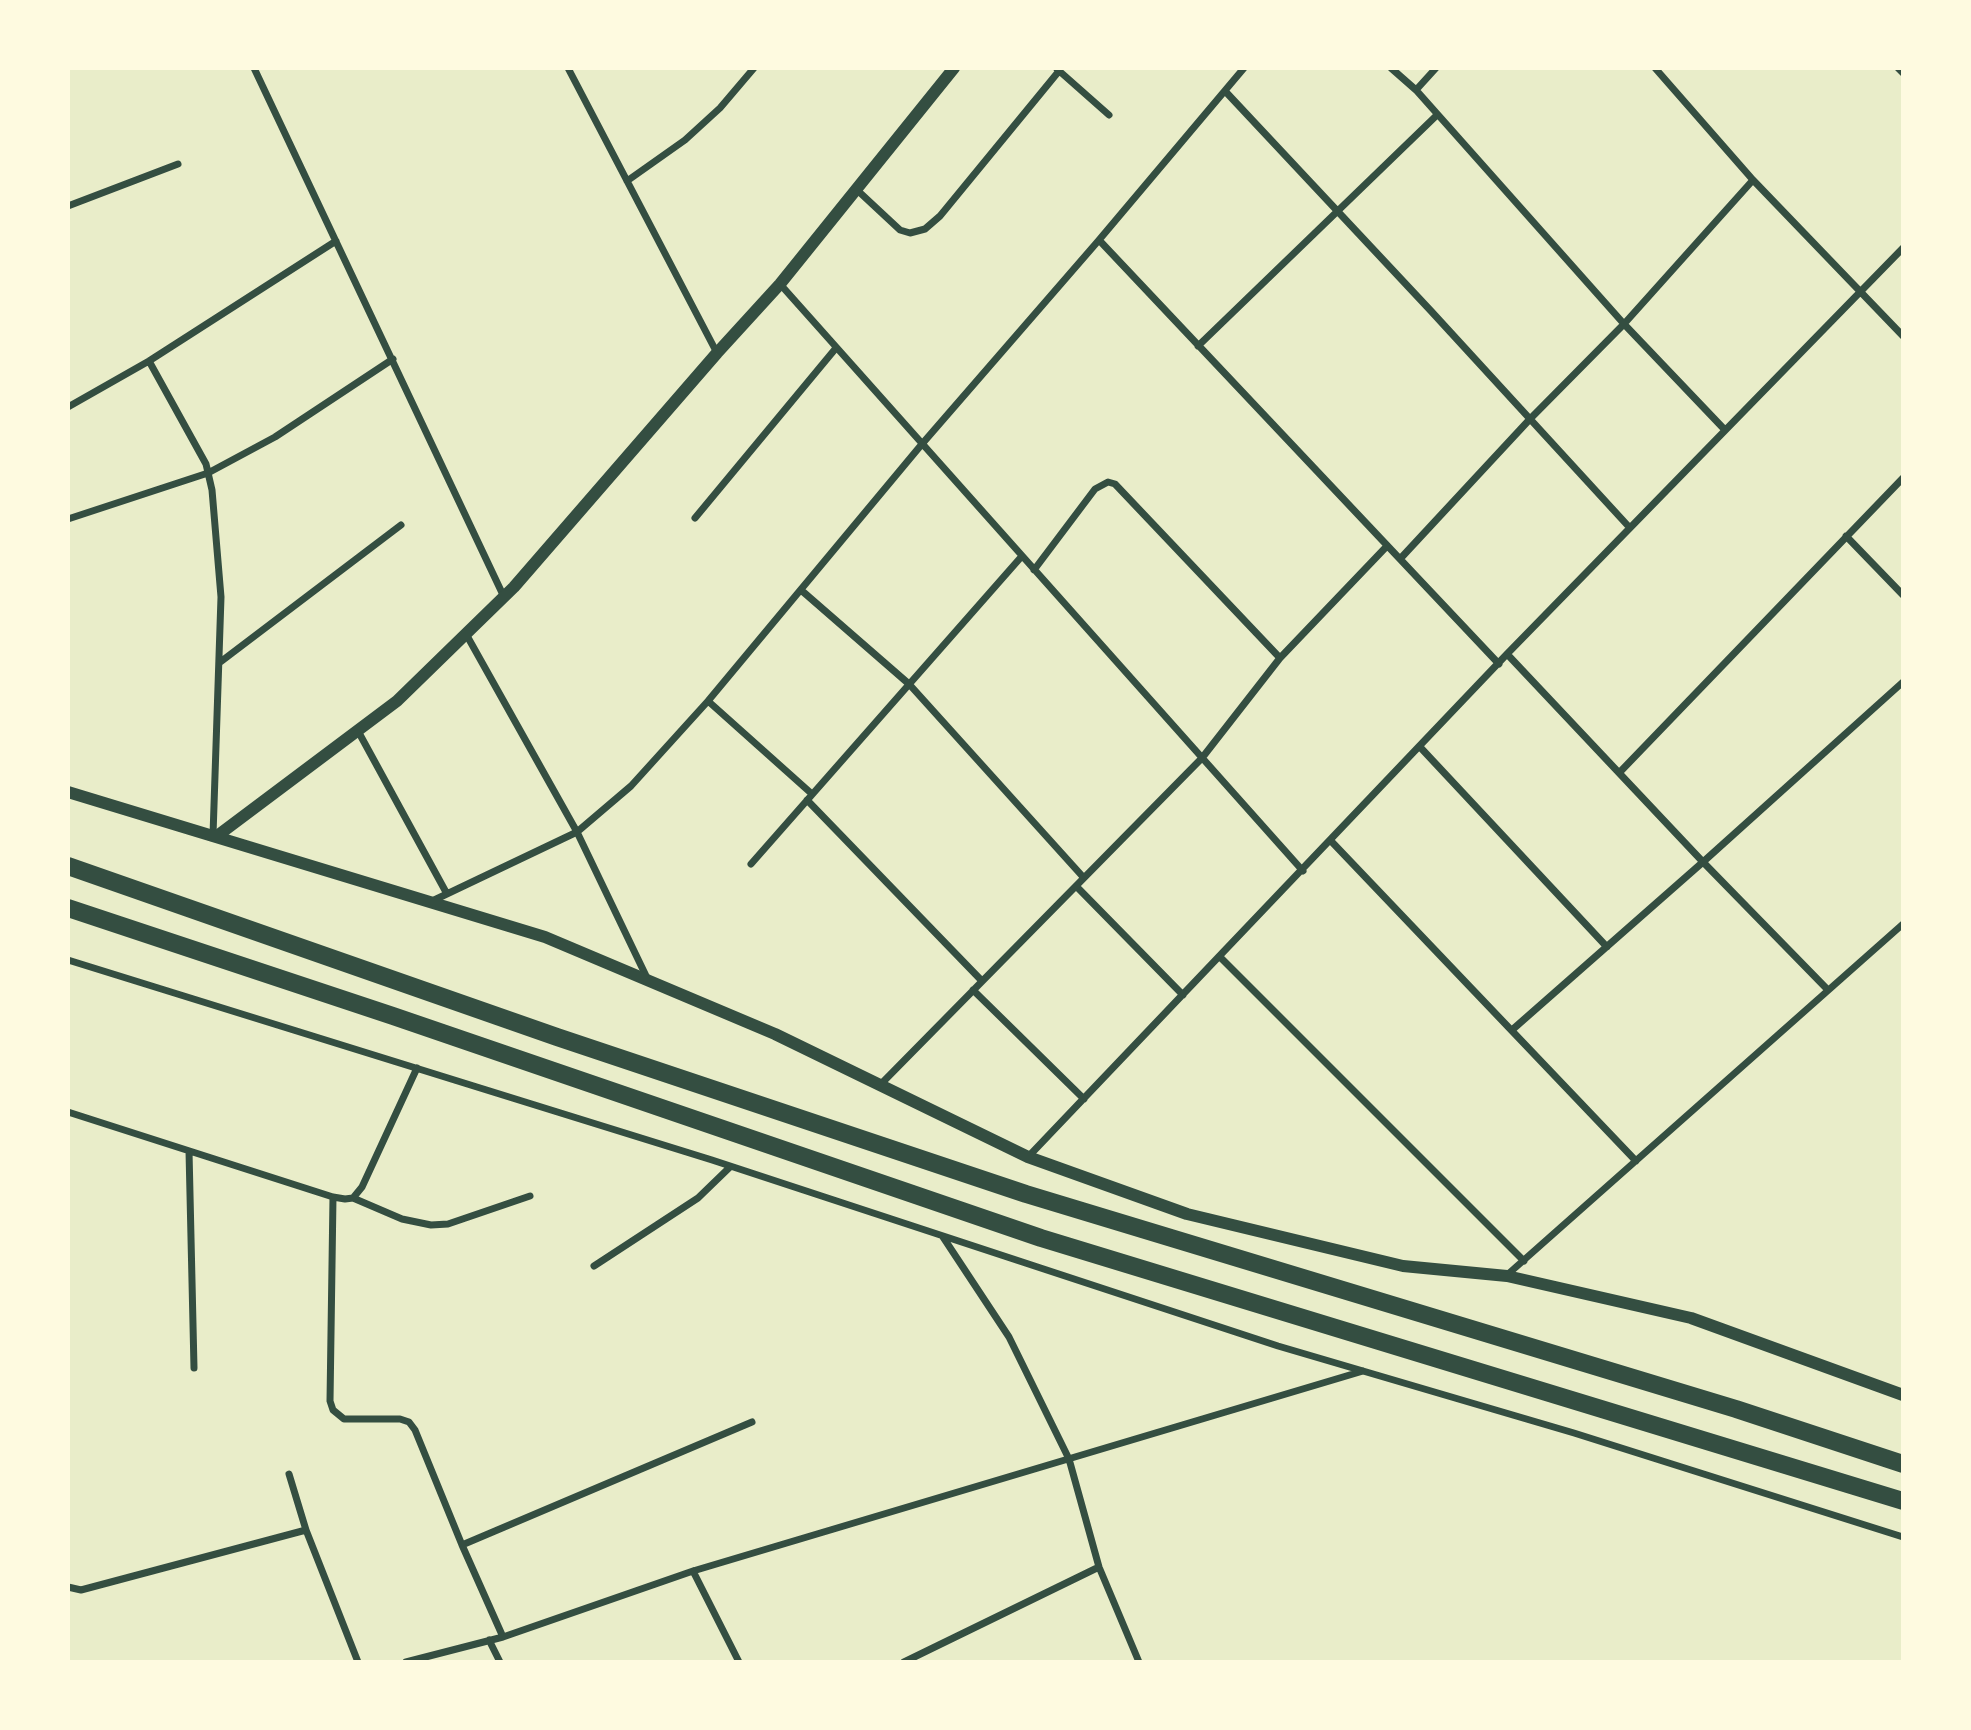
<!DOCTYPE html>
<style>
body{margin:0}
#map{position:relative;width:1971px;height:1730px;overflow:hidden;background:#e9edc9;font-family:Jost,sans-serif}
canvas{display:block}
.frame{position:absolute;inset:0;border:70px solid #fefae0;pointer-events:none}
</style>
<div id="map">
<canvas width="1971" height="1730"></canvas>
<div class="frame"></div>
</div>
<script>
const g = document.querySelector('canvas').getContext('2d');
g.lineJoin = 'round';
const shape = rows => new Path2D(rows.map(r => 'M' + r).join(''));
function trace(path, color, width, dash) { g.strokeStyle = color; g.lineWidth = width; g.lineCap = dash ? 'butt' : 'round'; g.setLineDash(dash || []); g.stroke(path); }
trace(shape([
 [254,68,504,597],
 [568,68,717,353],
 [1391,68,1416,90,1624,324,1725,430],
 [1655,68,1753,180,1903,336],
 [1898,68,1903,73],
 [1057,69,1109,115],
 [1416,90,1436,68],
 [1225,91,1431,311,1630,528],
 [627,181,685,140,720,108,754,68],
 [856,189,900,230,910,233,925,229,940,216,1059,71],
 [68,206,178,164],
 [1099,240,1244,68],
 [780,284,1303,871],
 [1198,346,1437,115],
 [149,361,206,464,212,490,221,597,213,835],
 [68,407,149,361,336,241],
 [695,518,836,348],
 [68,519,208,473,275,437,393,359],
 [1846,536,1903,595],
 [1400,559,1530,419,1624,324,1753,180],
 [1034,570,1095,489,1108,482,1115,484,1280,658],
 [801,590,909,684,1084,878],
 [466,634,577,832,648,980],
 [1507,654,1703,862,1828,990],
 [219,663,401,525],
 [708,701,812,794],
 [358,731,447,894],
 [1420,747,1607,947],
 [1619,773,1903,478],
 [807,800,982,981],
 [1331,841,1636,1161],
 [751,864,1022,556],
 [1076,886,1183,995],
 [430,902,577,832,631,786,708,701,922,444,1099,240,1499,664],
 [1220,957,1524,1261],
 [68,960,712,1160,1278,1346,1574,1433,1903,1537],
 [973,990,1084,1099],
 [1512,1030,1703,862,1903,682],
 [880,1085,1202,758,1280,658,1387,546],
 [68,1112,333,1197,345,1199,353,1198,362,1187,417,1068],
 [189,1151,194,1368],
 [1028,1157,1507,654,1903,248],
 [333,1197,330,1401,333,1410,344,1419,400,1419,409,1422,415,1430,462,1545,503,1637],
 [353,1198,402,1219,431,1225,448,1224,530,1196],
 [943,1237,1009,1337,1069,1459,1099,1567,1139,1662],
 [594,1266,698,1198,730,1167],
 [1507,1275,1903,924],
 [289,1474,306,1530,358,1662],
 [462,1545,752,1422],
 [693,1571,739,1662],
 [68,1587,81,1590,306,1530],
 [489,1640,500,1662],
 [406,1662,503,1637,693,1571,1363,1371],
 [904,1662,1099,1567]
]), '#344e41', 7);
trace(shape([
 [68,792,545,937,775,1034,1028,1157,1187,1214,1403,1266,1507,1276,1691,1318,1903,1395],
 [217,836,397,701,514,587,717,353,780,284,954,68]
]), '#344e41', 12);
trace(shape([
 [68,866,557,1037,1026,1194,1736,1409,1903,1464],
 [68,908,393,1016,1041,1238,1903,1501]
]), '#344e41', 18);
</script>
